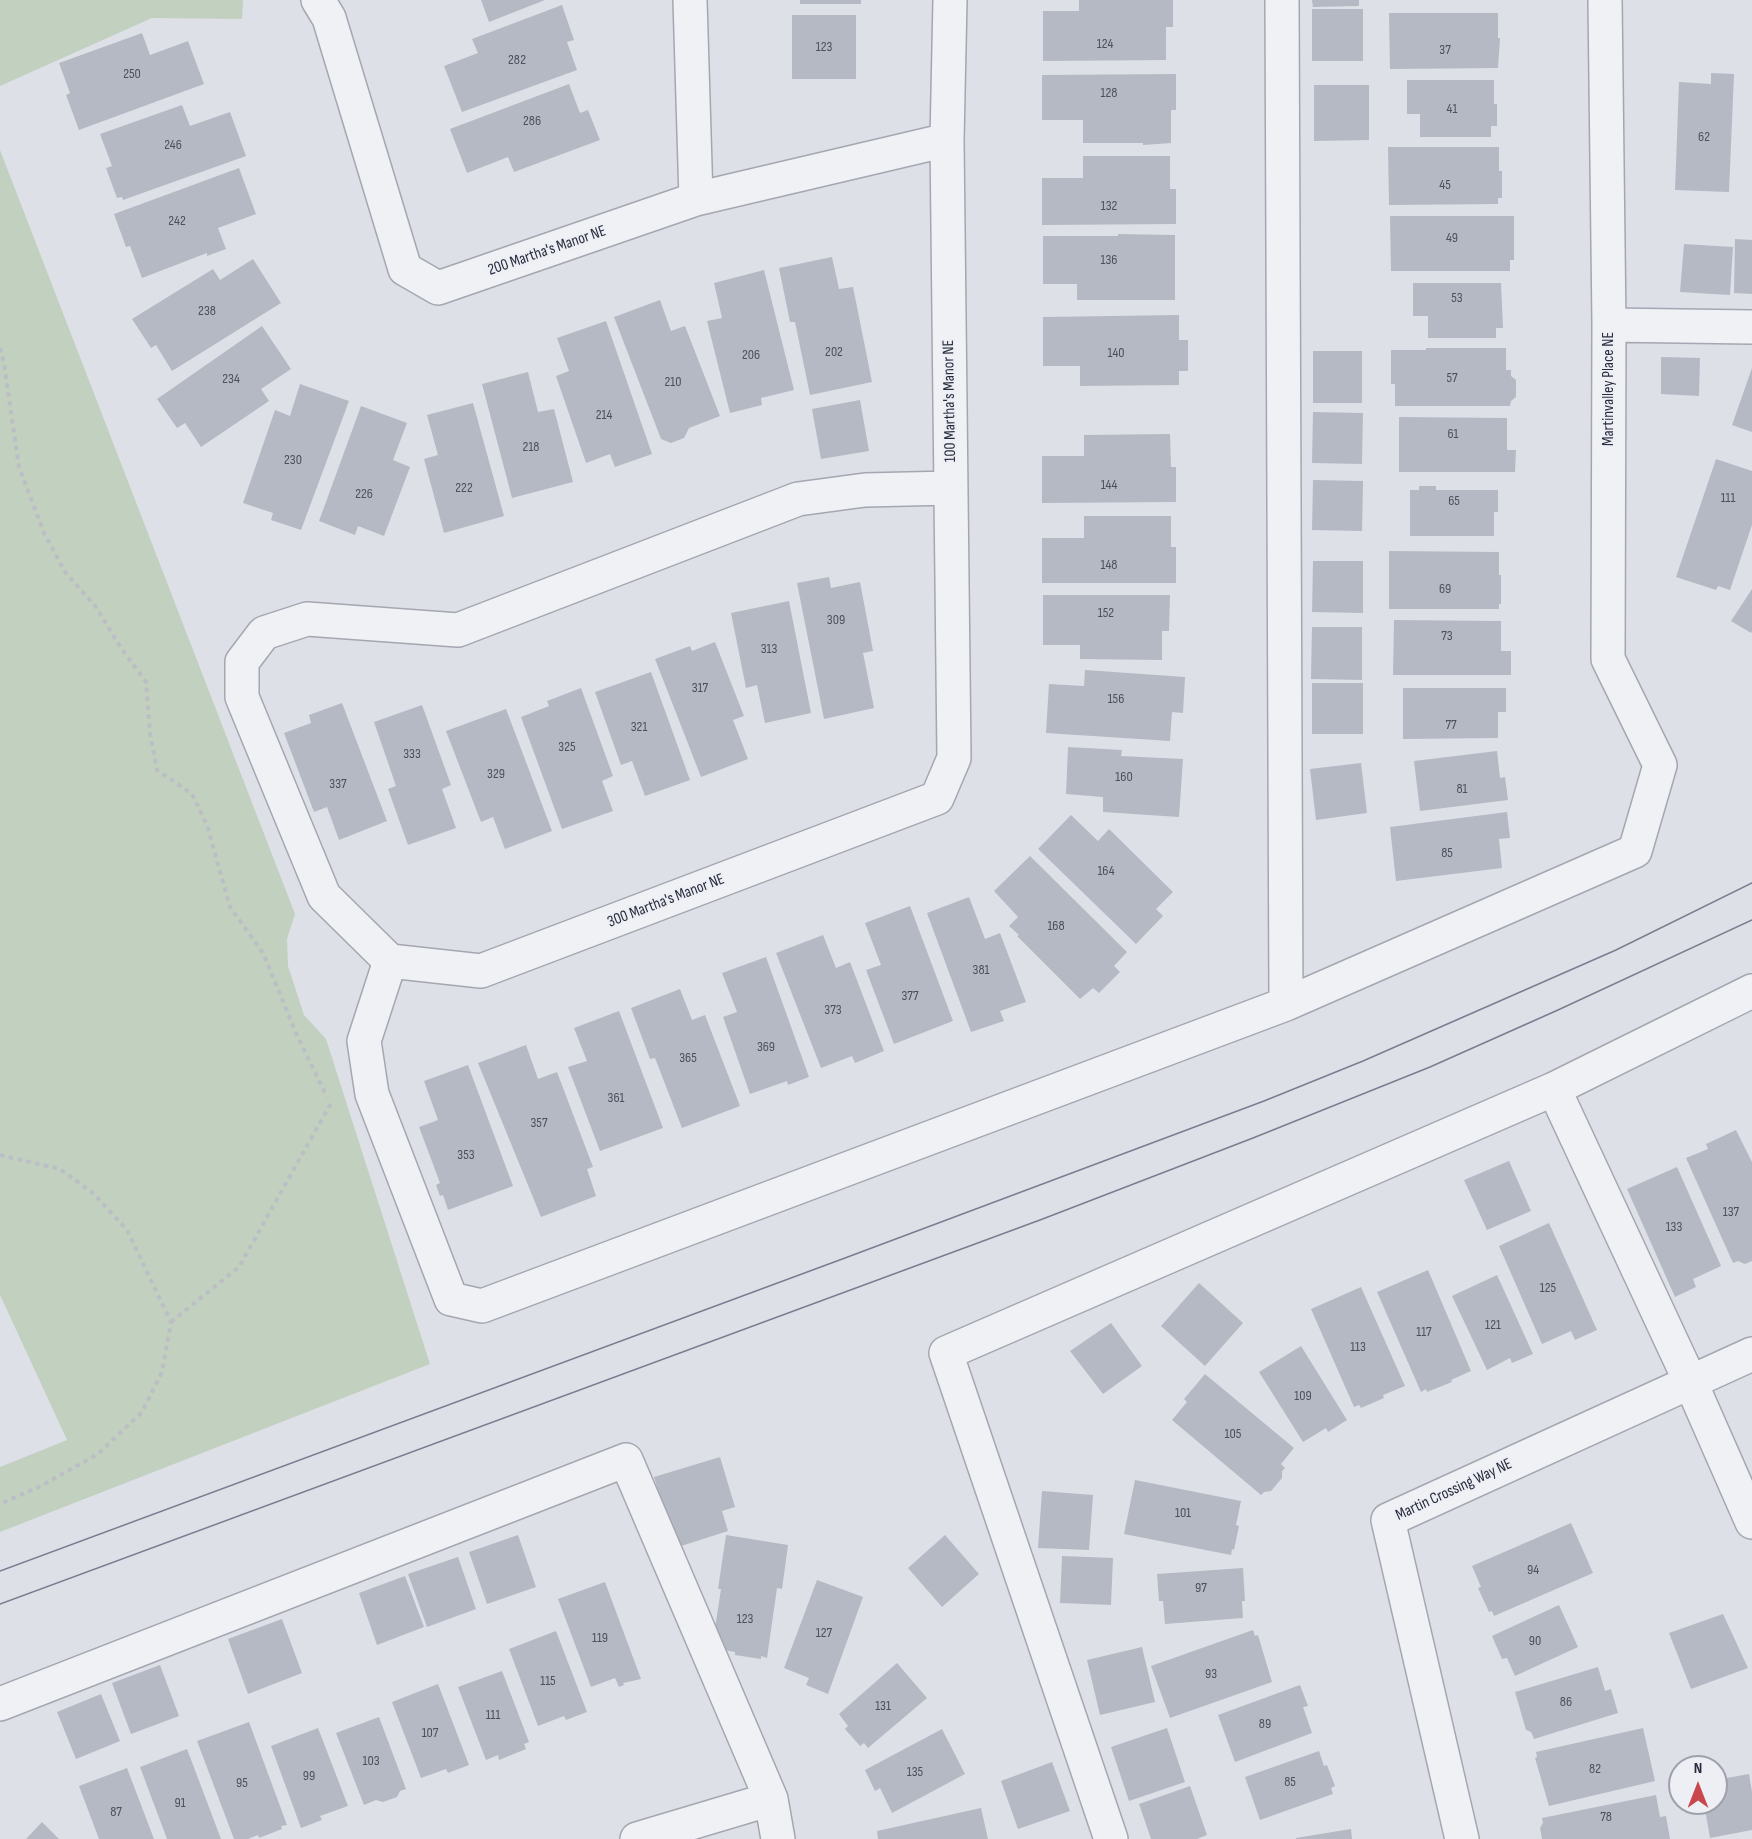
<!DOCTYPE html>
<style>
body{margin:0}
#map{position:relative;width:1752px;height:1839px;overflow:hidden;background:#dee0e7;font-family:"Sofia Sans Condensed",sans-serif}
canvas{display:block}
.north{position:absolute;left:1668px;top:1755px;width:60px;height:60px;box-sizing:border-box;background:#edeff5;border:2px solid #9ea1ab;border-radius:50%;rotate:0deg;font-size:16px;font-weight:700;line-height:24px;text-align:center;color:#282d3d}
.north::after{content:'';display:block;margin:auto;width:21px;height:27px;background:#c8464c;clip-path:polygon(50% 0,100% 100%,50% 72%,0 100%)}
</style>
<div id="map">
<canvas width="1752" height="1839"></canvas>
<div class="north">N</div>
</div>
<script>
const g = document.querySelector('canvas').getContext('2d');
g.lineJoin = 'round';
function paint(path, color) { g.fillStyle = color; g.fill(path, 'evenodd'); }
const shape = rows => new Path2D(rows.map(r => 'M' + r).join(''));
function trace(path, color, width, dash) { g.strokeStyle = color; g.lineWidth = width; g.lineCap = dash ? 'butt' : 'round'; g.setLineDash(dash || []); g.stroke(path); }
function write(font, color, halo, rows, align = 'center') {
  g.font = font + ' "Sofia Sans Condensed",sans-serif'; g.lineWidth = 4.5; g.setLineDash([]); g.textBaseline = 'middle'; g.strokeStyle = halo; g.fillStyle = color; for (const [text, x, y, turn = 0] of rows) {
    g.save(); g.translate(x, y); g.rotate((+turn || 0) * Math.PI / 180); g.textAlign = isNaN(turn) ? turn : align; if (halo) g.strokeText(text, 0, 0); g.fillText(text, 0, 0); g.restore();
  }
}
paint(shape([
 [0,0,243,0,242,19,152,18,0,86],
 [0,150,295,914,287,939,288,966,304,1015,326,1039,430,1364,0,1532,0,1467,67,1440,0,1295]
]), '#c2d0bf');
paint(shape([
 [481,0,545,0,489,22],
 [800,0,861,0,861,4,800,4],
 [1079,0,1173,0,1173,27,1166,27,1166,60,1043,61,1043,11,1079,11],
 [1312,0,1359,0,1359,6,1313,7],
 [562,5,574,40,567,42,577,70,462,112,444,66,478,53,472,39],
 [1312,9,1363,9,1363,61,1312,61],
 [1389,13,1498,13,1498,38,1500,38,1498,68,1390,69],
 [792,15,856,15,856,79,792,79],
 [142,33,150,55,188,41,204,84,79,130,66,95,70,93,59,63],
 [1711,73,1734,74,1729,192,1675,190,1679,82,1711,84],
 [1176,74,1176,110,1171,110,1171,143,1143,145,1143,143,1083,143,1083,120,1042,120,1042,75],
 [1407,80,1494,80,1494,104,1497,104,1497,126,1491,126,1491,137,1420,137,1420,114,1407,114],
 [569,84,580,113,588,110,600,140,514,172,508,157,467,173,450,129],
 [1314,85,1369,85,1369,140,1314,141],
 [182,105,190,126,230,112,246,156,123,200,122,197,117,198,106,168,112,166,100,134],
 [1388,147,1499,147,1499,171,1502,171,1502,198,1498,198,1498,204,1389,205],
 [1083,156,1170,156,1170,189,1176,189,1176,224,1042,225,1042,178,1083,178],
 [239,168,256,214,218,228,226,249,207,256,207,253,142,278,130,246,126,247,114,214],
 [1390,216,1514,216,1514,260,1510,260,1510,271,1391,271],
 [1118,234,1175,235,1175,300,1077,300,1077,284,1043,284,1043,236,1118,236],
 [1735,239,1752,240,1752,294,1734,293],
 [1684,244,1733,247,1730,295,1680,292],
 [832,257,839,289,853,287,872,382,810,395,795,322,790,322,779,268],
 [253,259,281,303,172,371,156,345,151,348,132,319,213,269,220,280],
 [764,270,794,390,761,398,762,405,730,413,707,321,722,318,714,283],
 [1413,283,1501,283,1503,328,1496,328,1496,338,1428,338,1428,316,1413,316],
 [660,300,671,331,685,326,720,416,689,428,684,438,671,443,661,439,614,317],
 [1179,315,1179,340,1188,340,1188,371,1179,371,1179,385,1080,386,1080,366,1043,366,1043,317],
 [606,321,652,454,615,467,610,454,586,463,556,376,569,371,557,338],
 [262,326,291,369,261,389,269,401,201,447,185,423,177,428,157,399],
 [1426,348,1506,348,1506,370,1511,370,1511,376,1516,380,1516,397,1511,401,1510,406,1395,406,1395,384,1391,384,1391,350,1426,350],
 [1313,351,1362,351,1362,403,1313,403],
 [1661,357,1700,358,1699,396,1661,394],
 [1752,368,1752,432,1732,425],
 [528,372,538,412,554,409,573,482,512,498,482,384],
 [300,384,349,401,301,530,271,520,273,513,243,503,275,410,290,416],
 [860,400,869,451,821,459,812,409],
 [473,403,504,516,444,533,424,459,438,455,427,415],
 [361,406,407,423,393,460,410,467,384,536,358,526,355,535,319,521],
 [1313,412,1363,413,1362,464,1312,463],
 [1399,417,1507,418,1507,450,1516,450,1515,472,1399,472],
 [1170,434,1171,467,1176,467,1176,502,1042,503,1042,456,1084,456,1084,435],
 [1716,459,1752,471,1752,525,1730,590,1718,586,1716,590,1676,577],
 [1313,480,1363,481,1362,531,1312,530],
 [1419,486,1436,486,1436,490,1498,490,1498,512,1494,512,1494,536,1410,536,1410,490,1419,490],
 [1084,516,1171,516,1171,547,1176,547,1176,583,1042,583,1042,538,1084,538],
 [1389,551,1499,552,1499,575,1501,575,1501,604,1499,604,1499,609,1389,609],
 [1313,561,1363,561,1363,613,1312,612],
 [829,577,831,588,860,582,873,651,863,653,874,708,824,719,797,583],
 [1752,589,1752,631,1751,633,1731,621],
 [1043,595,1170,595,1169,631,1162,631,1162,660,1080,659,1080,645,1043,645],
 [789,601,811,713,765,723,757,685,746,688,731,613],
 [1394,620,1501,621,1501,651,1511,651,1511,675,1393,675],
 [1312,627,1362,627,1362,680,1311,679],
 [715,642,744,716,733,720,748,759,701,777,655,659,690,646,692,651],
 [1085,670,1185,677,1183,713,1172,712,1170,741,1046,733,1049,684,1084,686],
 [651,672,690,780,645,796,632,761,621,765,595,692],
 [1312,683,1363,683,1363,734,1312,734],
 [581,688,613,776,602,781,613,811,562,829,521,717,549,706,547,701],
 [1403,688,1506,688,1506,712,1498,712,1498,738,1403,739],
 [342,703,387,821,339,840,327,807,314,812,284,733,311,723,309,715],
 [422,705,451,785,442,789,456,828,408,845,388,789,396,786,374,722],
 [506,709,552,831,505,849,493,817,481,822,446,731],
 [1068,747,1122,750,1121,756,1183,759,1179,817,1103,812,1103,797,1066,794],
 [1497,751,1500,778,1505,777,1508,800,1420,811,1414,761],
 [1361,763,1367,813,1316,820,1310,769],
 [1507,812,1510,838,1499,839,1502,868,1396,881,1390,827],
 [1071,815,1098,841,1109,829,1173,892,1156,909,1163,916,1136,944,1038,849],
 [1030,856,1127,952,1114,966,1120,972,1099,993,1093,988,1080,999,1017,936,1019,935,1009,926,1018,917,994,891],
 [969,897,985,939,1000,933,1026,1002,1000,1011,1004,1021,971,1032,927,913],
 [910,906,953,1021,894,1044,866,970,881,965,865,923],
 [823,935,836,968,850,962,884,1051,855,1063,852,1056,821,1068,776,953],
 [766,957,809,1077,788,1085,787,1081,750,1094,723,1017,737,1012,722,973],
 [680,989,692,1020,705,1015,740,1106,682,1128,655,1058,650,1059,631,1008],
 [619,1011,663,1128,600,1151,568,1067,587,1061,574,1028],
 [526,1045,538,1079,557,1072,593,1167,587,1169,596,1196,541,1217,478,1063],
 [468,1065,513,1186,448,1210,443,1195,440,1196,436,1185,440,1183,419,1127,438,1120,424,1081],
 [1736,1130,1752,1162,1752,1261,1745,1264,1738,1261,1733,1263,1686,1158,1708,1149,1706,1144],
 [1509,1161,1531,1211,1487,1230,1464,1180],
 [1677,1167,1721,1266,1693,1279,1696,1287,1675,1297,1627,1189],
 [1549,1223,1597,1330,1575,1340,1571,1331,1542,1344,1499,1246],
 [1428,1270,1471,1371,1451,1380,1452,1382,1427,1392,1426,1389,1421,1392,1377,1292],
 [1497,1275,1533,1354,1512,1363,1510,1358,1487,1370,1452,1296],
 [1199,1283,1243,1323,1205,1366,1161,1326],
 [1361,1287,1405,1386,1383,1395,1384,1398,1361,1408,1359,1405,1354,1407,1311,1309],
 [1111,1323,1142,1366,1103,1394,1070,1351],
 [1301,1346,1347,1420,1328,1432,1326,1428,1303,1442,1259,1372],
 [1205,1374,1294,1448,1281,1464,1285,1468,1282,1471,1282,1478,1271,1491,1264,1492,1261,1495,1172,1420,1187,1402,1184,1399],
 [720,1457,735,1507,722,1511,728,1531,675,1548,654,1477],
 [1135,1480,1241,1501,1236,1525,1239,1526,1234,1550,1232,1549,1231,1555,1124,1534],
 [1042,1491,1093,1495,1089,1550,1038,1548],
 [1571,1523,1593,1573,1494,1616,1492,1611,1489,1612,1478,1588,1481,1587,1472,1566],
 [518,1535,536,1587,487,1604,469,1552],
 [726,1535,788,1545,782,1589,777,1588,767,1658,761,1656,761,1659,735,1655,735,1652,712,1648,721,1589,718,1589],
 [945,1535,979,1574,942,1607,908,1568],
 [1062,1556,1113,1558,1111,1605,1060,1603],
 [458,1557,476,1609,427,1627,408,1574],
 [1243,1568,1245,1601,1242,1601,1243,1618,1165,1624,1163,1601,1159,1601,1157,1574],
 [405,1576,424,1627,377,1645,359,1593],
 [817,1580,863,1597,828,1694,806,1685,809,1678,784,1668],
 [605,1582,641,1679,623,1683,624,1685,619,1687,615,1678,591,1687,558,1599],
 [1559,1605,1578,1647,1515,1676,1507,1658,1502,1659,1492,1636],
 [1723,1614,1748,1668,1691,1689,1669,1633],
 [282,1619,302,1673,248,1694,228,1639],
 [1253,1630,1255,1636,1258,1635,1272,1682,1170,1718,1151,1666],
 [556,1631,587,1712,566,1720,564,1716,538,1726,509,1649],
 [1142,1647,1155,1702,1100,1715,1087,1660],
 [897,1663,927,1698,868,1748,864,1743,860,1746,845,1729,848,1726,839,1714],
 [160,1665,179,1716,131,1734,112,1683],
 [1598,1667,1605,1691,1611,1689,1618,1713,1534,1739,1531,1732,1526,1730,1515,1692],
 [502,1671,529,1742,524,1744,526,1749,499,1760,498,1755,486,1760,458,1687],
 [438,1684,469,1765,448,1773,446,1769,421,1778,392,1702],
 [1300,1685,1308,1706,1303,1707,1312,1733,1235,1762,1218,1715],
 [101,1694,120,1741,76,1759,57,1712],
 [379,1717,406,1789,400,1791,397,1797,383,1802,376,1800,364,1805,336,1733],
 [249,1722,287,1825,281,1826,282,1829,259,1838,258,1835,248,1839,234,1839,197,1741],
 [318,1728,348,1806,320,1816,322,1820,301,1828,271,1746],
 [1167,1728,1185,1782,1129,1801,1111,1747],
 [1643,1728,1655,1781,1549,1806,1535,1758,1537,1757,1536,1752],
 [942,1729,965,1774,892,1813,880,1788,875,1791,865,1770],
 [187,1749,221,1839,167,1839,140,1767],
 [1319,1751,1324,1766,1327,1765,1335,1786,1331,1788,1333,1794,1260,1820,1245,1777],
 [1052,1762,1070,1811,1018,1829,1001,1781],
 [127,1768,154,1839,99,1839,79,1786],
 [1749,1774,1752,1792,1752,1830,1710,1838,1704,1803,1716,1803,1716,1780],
 [1190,1786,1207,1835,1197,1839,1151,1839,1139,1804],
 [1656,1795,1660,1817,1666,1816,1670,1839,1542,1839,1540,1828,1543,1823,1542,1818],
 [981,1808,988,1839,878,1839,877,1831],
 [42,1822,59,1839,26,1839],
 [1351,1829,1352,1839,1296,1839,1296,1838]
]), '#b5b9c3');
const minor = shape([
 [318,0,329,18,405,269,438,288,696,199,947,140],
 [690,0,696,199],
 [1282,0,1286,1004],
 [1609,325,1752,327],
 [390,961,364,1041,372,1094,451,1299,482,1306,1286,1004,1635,851,1660,765,1608,659,1609,325,1605,0],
 [390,961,481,971,937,798,954,758,947,140,950,0],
 [390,961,324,896,242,697,242,662,264,633,307,619,458,630,798,499,865,490,951,488],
 [1554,1089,1690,1381,1752,1522],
 [0,1704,626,1460,771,1799,778,1839],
 [637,1839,771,1799],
 [1111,1839,946,1353,1554,1089,1752,991],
 [1462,1839,1388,1520,1752,1354]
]);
trace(minor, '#a4a7b1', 36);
trace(shape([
 [0,348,4,364,19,467,44,533,65,572,96,607,121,648,146,682,150,733,157,770,192,794,207,825,230,907,263,953,296,1033,327,1097],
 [0,1155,60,1169,94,1194,127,1230,171,1322,162,1372,142,1412,98,1454,41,1486,0,1504],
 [171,1322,239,1267,331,1103]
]), '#bcbec5', 4, [4.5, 4.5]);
trace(minor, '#f0f1f5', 33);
trace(shape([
 [0,1571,845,1258,1264,1101,1363,1061,1616,950,1752,883],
 [0,1604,1040,1220,1253,1138,1430,1067,1558,1010,1752,920]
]), '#787e90', 1.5);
write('14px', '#4b505e', null, [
 ["124",1105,44],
 ["123",824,47],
 ["37",1445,50],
 ["282",517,60],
 ["250",132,74],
 ["128",1109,93],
 ["41",1452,109],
 ["286",532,121],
 ["62",1704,137],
 ["246",173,145],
 ["45",1445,185],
 ["132",1109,206],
 ["242",177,221],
 ["49",1452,238],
 ["136",1109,260],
 ["53",1457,298],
 ["238",207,311],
 ["202",834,352],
 ["140",1116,353],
 ["206",751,355],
 ["57",1452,378],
 ["234",231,379],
 ["210",673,382],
 ["214",604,415],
 ["61",1453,434],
 ["218",531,447],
 ["230",293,460],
 ["144",1109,485],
 ["222",464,488],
 ["226",364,494],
 ["111",1728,498],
 ["65",1454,501],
 ["148",1109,565],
 ["69",1445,589],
 ["152",1106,613],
 ["309",836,620],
 ["73",1447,636],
 ["313",769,649],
 ["317",700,688],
 ["156",1116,699],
 ["77",1451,725],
 ["321",639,727],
 ["325",567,747],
 ["333",412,754],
 ["329",496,774],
 ["160",1124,777],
 ["337",338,784],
 ["81",1462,789],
 ["85",1447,853],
 ["164",1106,871],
 ["168",1056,926],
 ["381",981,970],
 ["377",910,996],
 ["373",833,1010],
 ["369",766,1047],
 ["365",688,1058],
 ["361",616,1098],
 ["357",539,1123],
 ["353",466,1155],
 ["137",1731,1212],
 ["133",1674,1227],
 ["125",1548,1288],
 ["121",1493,1325],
 ["117",1424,1332],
 ["113",1358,1347],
 ["109",1303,1396],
 ["105",1233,1434],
 ["101",1183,1513],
 ["94",1533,1570],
 ["97",1201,1588],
 ["123",745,1619],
 ["127",824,1633],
 ["119",600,1638],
 ["90",1535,1641],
 ["93",1211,1674],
 ["115",548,1681],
 ["86",1566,1702],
 ["131",883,1706],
 ["111",493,1715],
 ["89",1265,1724],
 ["107",430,1733],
 ["103",371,1761],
 ["82",1595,1769],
 ["135",915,1772],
 ["99",309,1776],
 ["85",1290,1782],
 ["95",242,1783],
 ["91",180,1803],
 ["87",116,1812],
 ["78",1606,1817]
]);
write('16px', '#282d3d', '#edeff5', [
 ["200 Martha's Manor NE",547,251,-19],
 ["Martinvalley Place NE",1609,389,-90],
 ["100 Martha's Manor NE",950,401,-91],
 ["300 Martha's Manor NE",666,901,-21],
 ["Martin Crossing Way NE",1454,1490,-25]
]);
</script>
